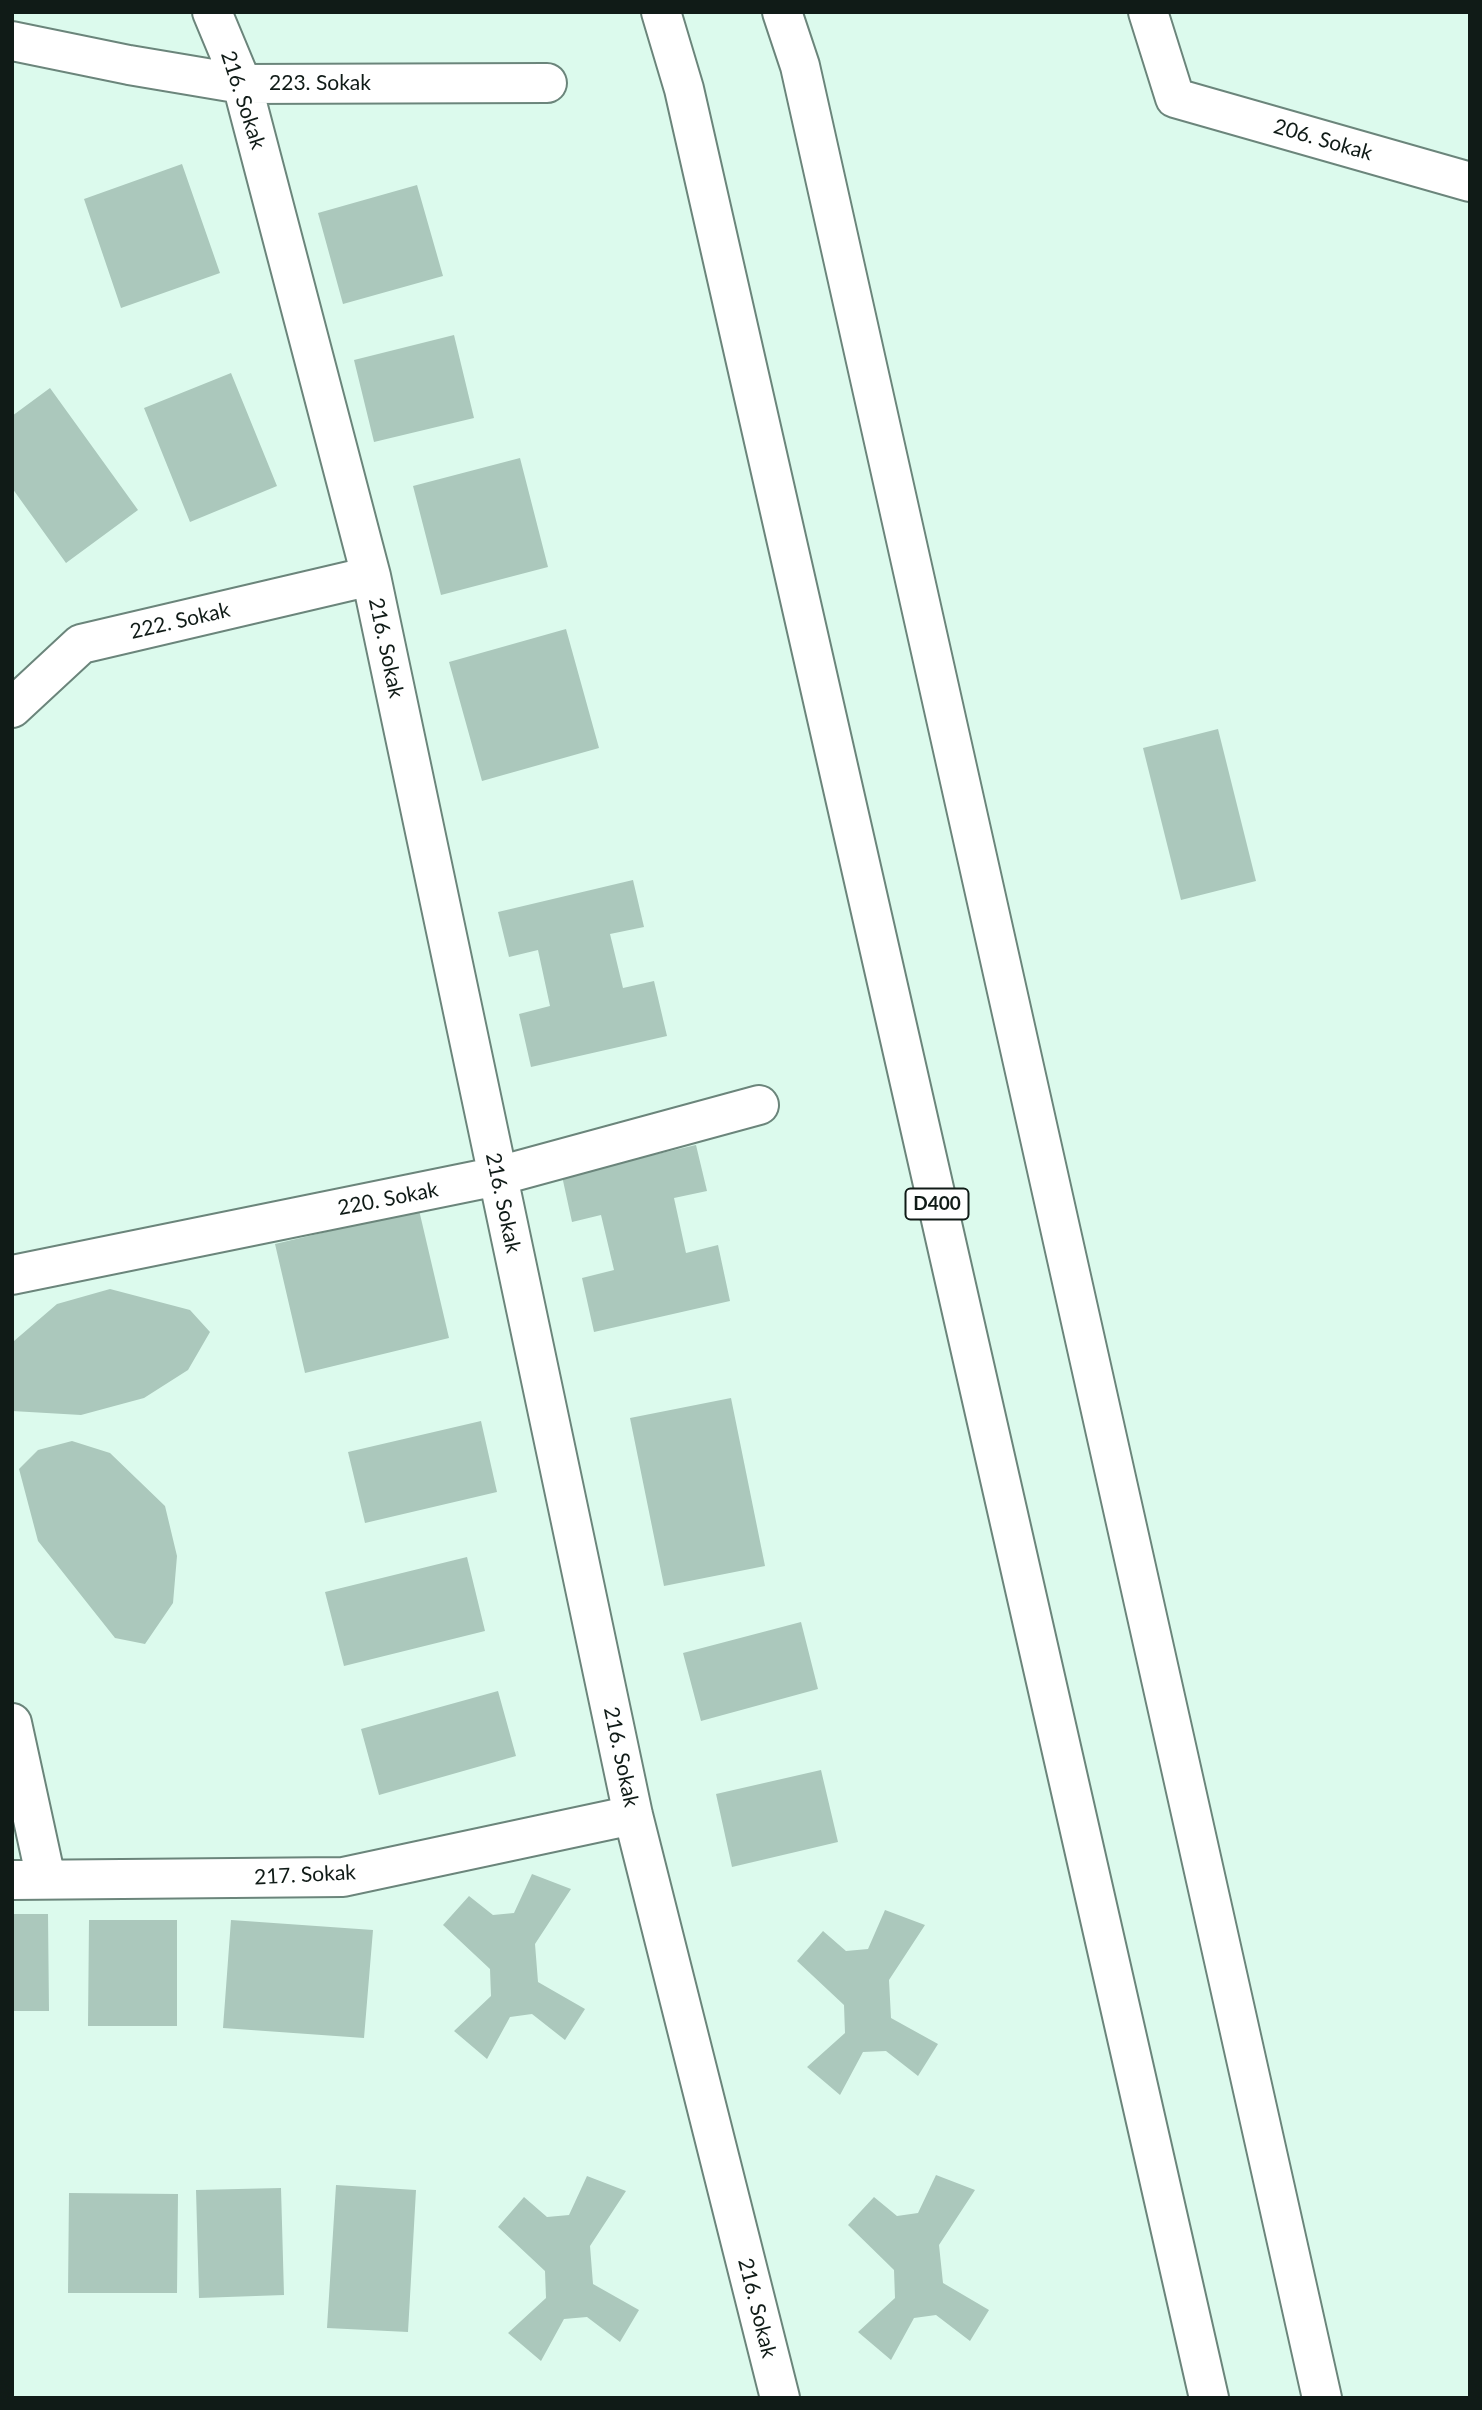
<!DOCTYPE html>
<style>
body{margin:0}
#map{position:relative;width:1482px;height:2410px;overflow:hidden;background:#dcfaed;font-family:Lato,sans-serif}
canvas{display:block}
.frame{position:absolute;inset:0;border:14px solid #101b17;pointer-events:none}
</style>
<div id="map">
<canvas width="1482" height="2410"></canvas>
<div class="frame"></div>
</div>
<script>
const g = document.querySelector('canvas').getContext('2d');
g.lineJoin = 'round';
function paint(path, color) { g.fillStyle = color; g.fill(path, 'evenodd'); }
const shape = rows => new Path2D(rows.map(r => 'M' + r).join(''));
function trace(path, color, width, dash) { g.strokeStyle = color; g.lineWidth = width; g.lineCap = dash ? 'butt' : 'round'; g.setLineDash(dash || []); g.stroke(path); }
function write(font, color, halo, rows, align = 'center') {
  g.font = font + ' Lato,sans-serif'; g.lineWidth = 5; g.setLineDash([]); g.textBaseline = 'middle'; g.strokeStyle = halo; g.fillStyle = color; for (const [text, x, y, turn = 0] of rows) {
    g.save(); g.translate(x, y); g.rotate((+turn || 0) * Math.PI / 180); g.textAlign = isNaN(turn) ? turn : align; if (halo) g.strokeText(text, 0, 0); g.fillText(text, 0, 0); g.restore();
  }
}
paint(shape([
 [182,164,220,273,121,308,84,199],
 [417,185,443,276,343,304,318,213],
 [454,335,474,418,374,442,354,360],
 [231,373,277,486,190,522,144,408],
 [50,388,138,510,66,563,12,488,12,416],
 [520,458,548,567,441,595,413,486],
 [566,629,599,748,482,781,449,662],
 [1218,729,1256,881,1181,900,1143,748],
 [633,880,644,927,610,934,623,988,654,981,667,1036,531,1067,519,1014,550,1006,538,950,509,957,498,912],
 [696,1145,707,1191,674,1198,686,1253,718,1245,730,1301,594,1332,582,1278,614,1270,601,1215,572,1222,562,1176],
 [419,1210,449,1338,305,1373,275,1244],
 [110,1289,190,1310,210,1332,188,1370,144,1398,81,1415,12,1411,14,1341,57,1304],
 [731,1398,765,1566,664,1586,630,1418],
 [481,1421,497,1492,365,1523,348,1452],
 [72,1441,110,1453,165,1506,177,1556,173,1603,145,1644,115,1638,38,1541,19,1469,38,1450],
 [467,1557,485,1631,344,1666,325,1592],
 [801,1622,818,1689,701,1721,683,1653],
 [498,1691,516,1756,379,1795,361,1729],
 [821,1770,838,1842,732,1867,716,1794],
 [532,1874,571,1889,535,1944,538,1982,585,2009,565,2040,532,2014,510,2017,487,2059,454,2031,491,1996,490,1969,443,1925,469,1896,493,1915,514,1913],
 [885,1910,925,1925,889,1980,891,2018,938,2044,918,2076,886,2051,863,2052,840,2095,807,2067,845,2033,844,2005,797,1961,823,1931,846,1951,868,1949],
 [12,1914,48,1914,49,2011,12,2011],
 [89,1920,177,1920,177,2026,88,2026],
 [231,1920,373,1930,364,2038,223,2028],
 [936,2175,975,2190,939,2245,943,2283,989,2310,970,2341,936,2315,914,2318,891,2360,858,2332,895,2298,894,2270,848,2225,874,2197,897,2216,918,2213],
 [587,2176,626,2191,590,2246,593,2284,639,2310,620,2342,587,2317,564,2319,541,2361,508,2333,546,2298,545,2271,498,2227,524,2197,547,2217,569,2215],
 [336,2185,416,2190,408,2332,327,2328],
 [281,2188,284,2295,199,2298,196,2190],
 [69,2193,178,2194,177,2293,68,2293]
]), '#abc8bc');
const street = shape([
 [212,12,242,84,371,576,633,1815,780,2398],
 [1148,12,1175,98,1470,182],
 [12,41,129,65,242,84,547,83],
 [12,708,81,644,371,576],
 [12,1275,498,1176,759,1105],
 [12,1723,46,1879],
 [12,1880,343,1877,633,1815]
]);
const highway = shape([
 [661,12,684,89,1209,2398],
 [782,12,800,66,1322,2398]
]);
trace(street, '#6b857b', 42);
trace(highway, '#6b857b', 42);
trace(street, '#fff', 38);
trace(highway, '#fff', 38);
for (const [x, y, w] of [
 [937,1204,63]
]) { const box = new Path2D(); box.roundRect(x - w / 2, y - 15.5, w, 31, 5); g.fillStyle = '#fff'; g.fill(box); trace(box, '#101b17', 2); }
write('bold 19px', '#101b17', null, [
 ["D400",937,1204]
]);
write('21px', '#101b17', '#fff', [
 ["223. Sokak",320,83],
 ["216. Sokak",243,100,72],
 ["206. Sokak",1323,140,16],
 ["222. Sokak",180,621,-13],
 ["216. Sokak",386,648,78],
 ["220. Sokak",388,1199,-11],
 ["216. Sokak",503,1203,78],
 ["216. Sokak",621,1757,78],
 ["217. Sokak",305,1875,-3],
 ["216. Sokak",757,2308,76]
]);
</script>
